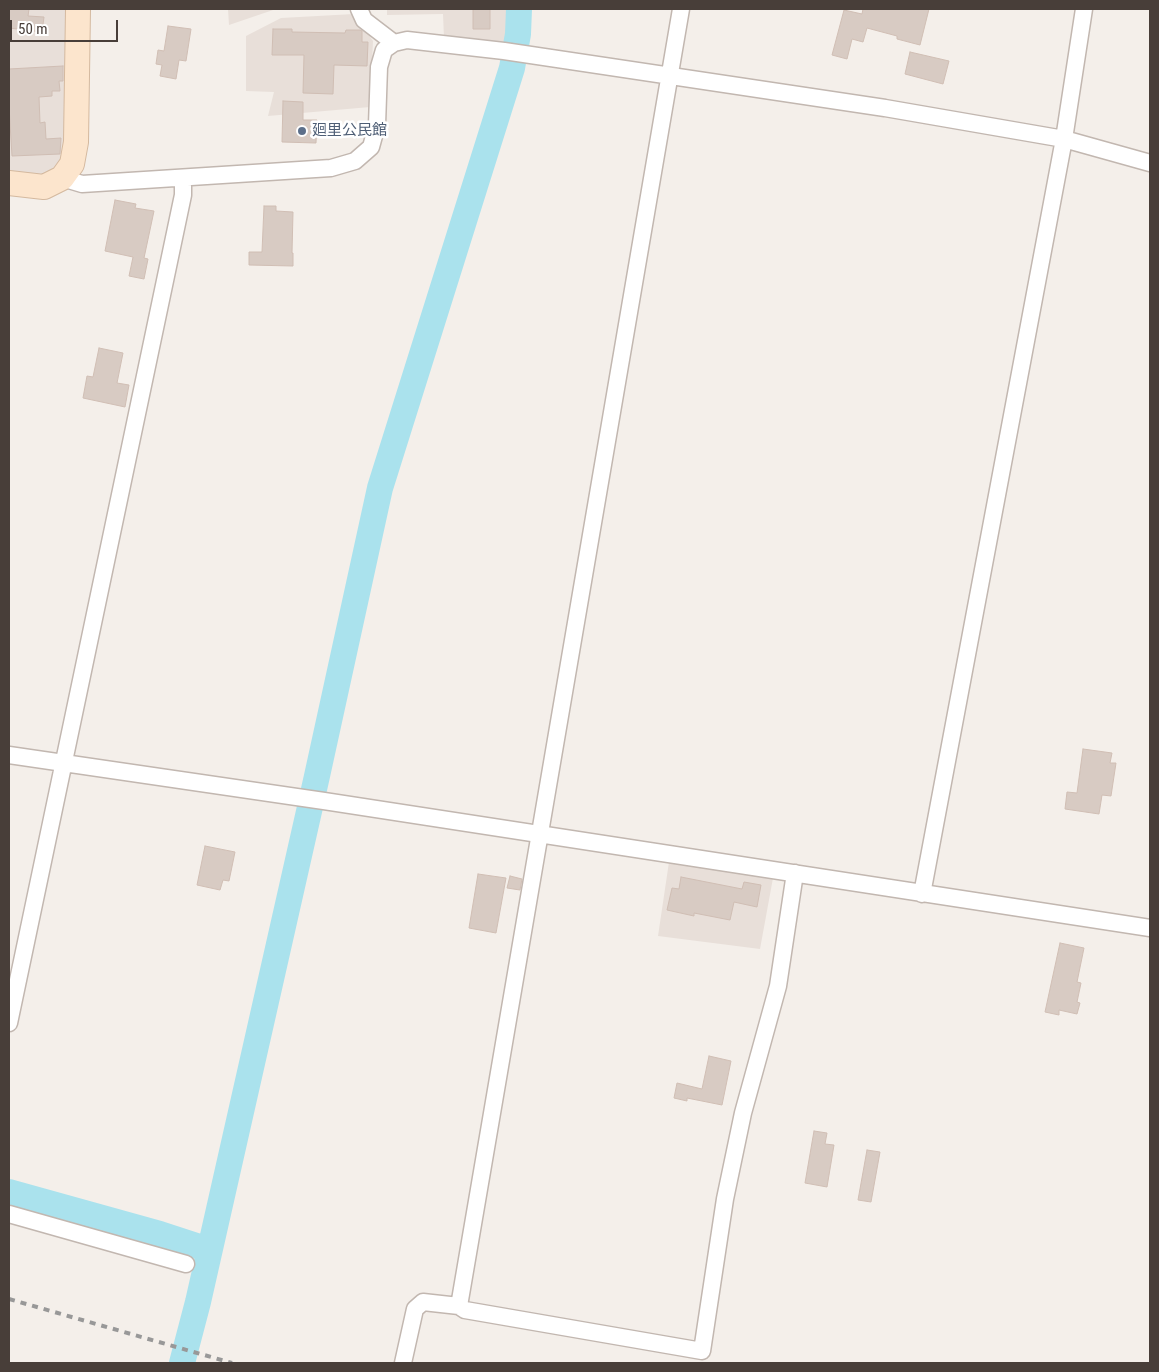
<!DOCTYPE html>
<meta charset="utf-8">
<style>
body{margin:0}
#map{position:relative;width:1159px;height:1372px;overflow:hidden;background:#f4efea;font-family:"Roboto Condensed",sans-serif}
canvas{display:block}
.frame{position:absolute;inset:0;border:10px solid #483e39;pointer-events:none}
.scale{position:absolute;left:10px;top:20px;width:108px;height:22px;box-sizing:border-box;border:2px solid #483e39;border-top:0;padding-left:6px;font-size:15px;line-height:18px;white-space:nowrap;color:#483e39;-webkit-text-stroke:4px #fff;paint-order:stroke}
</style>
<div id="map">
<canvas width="1159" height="1372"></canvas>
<div class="frame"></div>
<div class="scale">50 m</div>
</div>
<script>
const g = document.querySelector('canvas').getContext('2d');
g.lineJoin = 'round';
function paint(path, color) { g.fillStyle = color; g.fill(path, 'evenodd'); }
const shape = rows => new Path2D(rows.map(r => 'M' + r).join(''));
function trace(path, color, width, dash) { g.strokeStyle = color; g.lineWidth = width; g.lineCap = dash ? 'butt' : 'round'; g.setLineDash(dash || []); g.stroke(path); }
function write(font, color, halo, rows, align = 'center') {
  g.font = font + ' "Roboto Condensed","Noto Sans JP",sans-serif'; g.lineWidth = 5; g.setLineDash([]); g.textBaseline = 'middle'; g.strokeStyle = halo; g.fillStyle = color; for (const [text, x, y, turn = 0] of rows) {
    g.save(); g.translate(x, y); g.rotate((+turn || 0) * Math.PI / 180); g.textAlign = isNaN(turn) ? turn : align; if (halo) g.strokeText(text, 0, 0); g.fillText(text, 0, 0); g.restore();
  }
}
paint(shape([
 [9,9,71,9,66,155,53,172,33,177,9,175],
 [228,9,276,9,229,25],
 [387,9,508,9,509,46,444,38,443,14,387,15],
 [354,14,373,41,370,107,268,116,274,92,246,91,246,36,281,18],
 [669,862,773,878,760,949,658,936]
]), '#e8dfd9');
trace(shape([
 [9,1192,160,1234,209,1250],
 [182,1363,198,1302,317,776,380,488,512,68,518,34,519,9]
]), '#aae2ed', 26);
const building = shape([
 [9,9,29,9,28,16,44,17,42,32,9,28,9,9],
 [473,9,490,9,490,29,473,29,473,9],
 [863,9,929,9,920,45,897,39,897,36,867,28,863,42,852,39,847,59,832,55,844,10,862,14,863,9],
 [168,26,191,29,186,61,179,60,176,79,160,76,162,65,156,64,158,50,164,51,168,26],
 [273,29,292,29,292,32,345,33,346,30,360,30,362,31,362,42,368,42,367,66,334,65,333,94,303,93,304,55,272,55,273,29],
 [910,52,949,61,943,84,905,74,910,52],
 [63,66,63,81,59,81,60,91,52,91,52,96,39,97,40,123,45,122,46,139,61,138,60,154,12,156,9,107,9,69,63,66],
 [283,101,303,102,303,120,317,120,316,143,282,142,283,101],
 [115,200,136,204,135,208,154,211,144,258,148,259,144,279,129,276,133,257,105,251,115,200],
 [264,206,276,206,276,211,293,212,292,253,293,253,293,266,249,265,249,252,262,252,264,206],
 [99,348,123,353,117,383,129,385,125,407,83,398,87,376,93,377,99,348],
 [1083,749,1112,753,1110,763,1116,763,1111,796,1102,795,1099,814,1065,809,1067,792,1077,793,1083,749],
 [205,846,235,852,229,881,223,880,220,890,197,885,205,846],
 [478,874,506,878,496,933,469,928,478,874],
 [510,876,522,879,520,890,507,888,510,876],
 [681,877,742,889,744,882,761,885,757,907,734,902,730,920,694,913,694,916,667,910,672,888,679,889,681,877],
 [1060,943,1084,948,1077,982,1081,983,1077,1002,1080,1003,1077,1014,1059,1010,1059,1015,1045,1012,1060,943],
 [709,1056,731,1061,722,1105,687,1098,687,1101,674,1098,677,1083,702,1089,709,1056],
 [814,1131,827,1133,825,1144,834,1145,827,1187,805,1183,814,1131],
 [867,1150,880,1152,871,1202,858,1200,867,1150]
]);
paint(building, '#d8cbc3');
trace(building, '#d0beb4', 1);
const street = shape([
 [359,9,364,20,394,43],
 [62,178,82,184,331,168,355,161,371,147,377,125,379,67,384,50,394,43,407,40,504,51,885,108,1064,139,1150,163],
 [9,755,324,801,1150,928],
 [922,894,1064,139,1084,9],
 [9,1023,183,195,183,178],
 [9,1214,186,1264],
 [459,1306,681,9],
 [403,1363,415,1309,423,1302,459,1306,465,1310,702,1351,725,1199,743,1113,778,986,795,873]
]);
const secondary = shape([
 [9,183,44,187,62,178,72,164,76,142,78,9]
]);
trace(street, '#c2b7b0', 19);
trace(secondary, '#d4b99f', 26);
trace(street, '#fff', 16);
trace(secondary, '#fce5cd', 24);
trace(shape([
 [9,1299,232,1363]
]), '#989898', 4, [6, 6]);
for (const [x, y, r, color] of [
 [302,131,5,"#5c6f8a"]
]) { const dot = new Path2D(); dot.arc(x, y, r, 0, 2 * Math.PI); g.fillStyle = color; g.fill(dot); trace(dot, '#fff', 2); }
write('15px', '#4e5e75', '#fff', [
 ["廻里公民館",312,131]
], 'left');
</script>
